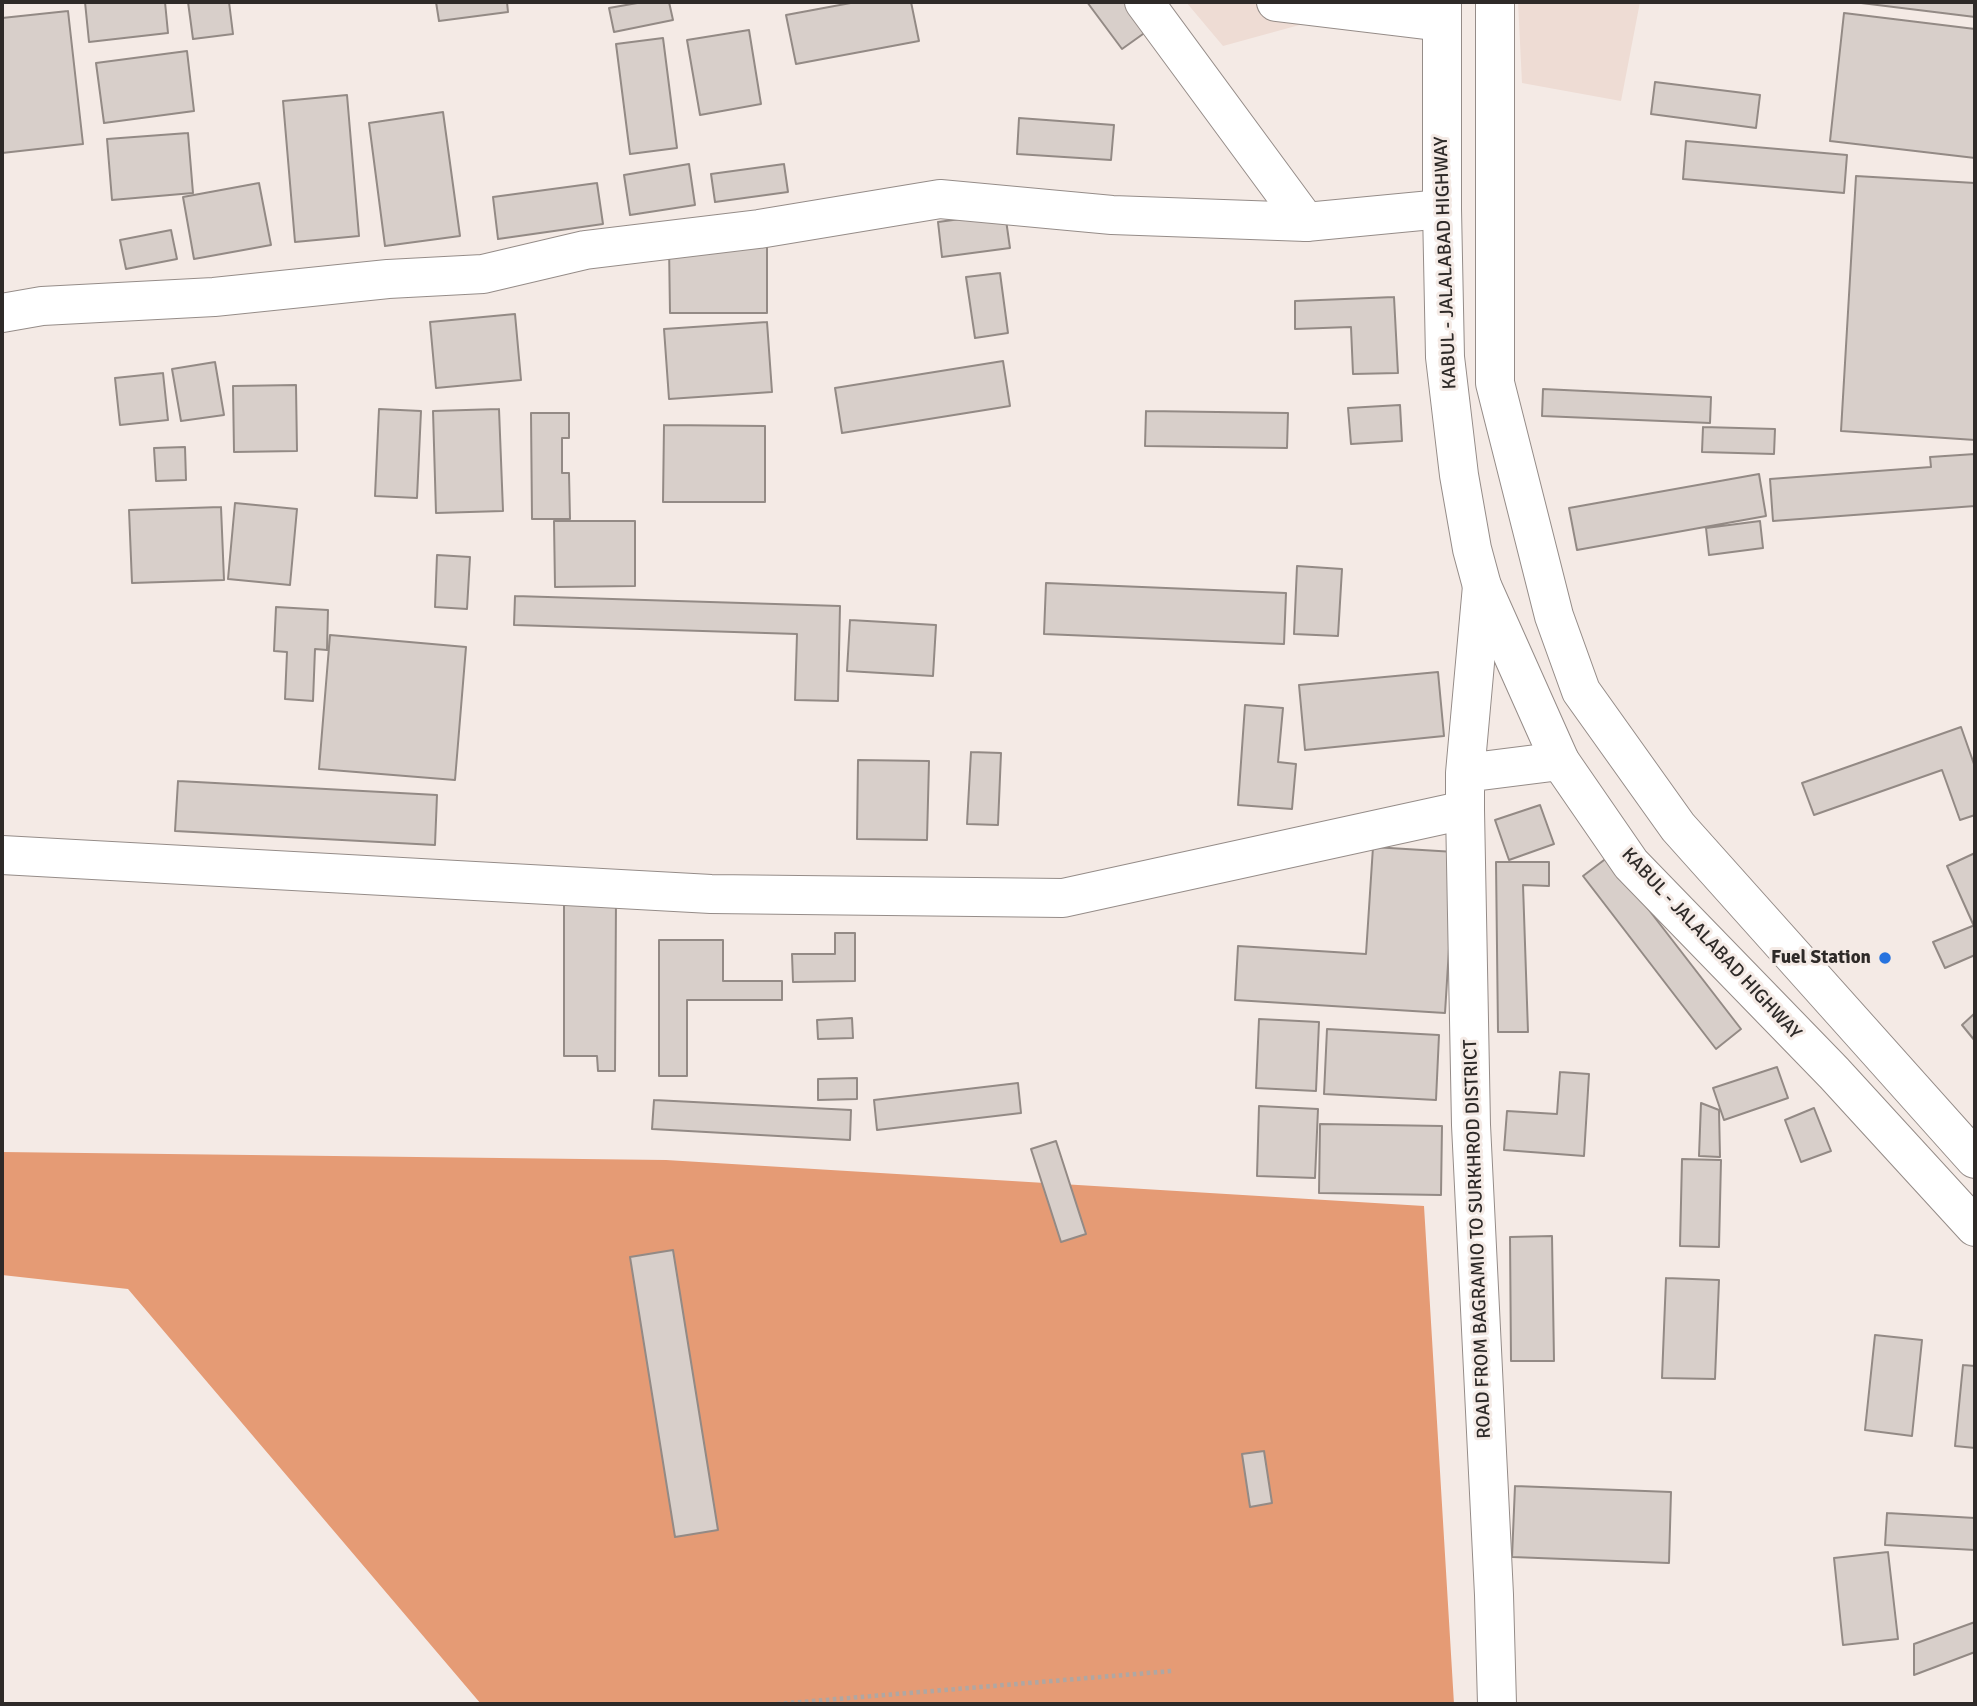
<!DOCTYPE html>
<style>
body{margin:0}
#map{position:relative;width:1977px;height:1706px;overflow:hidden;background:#f4eae5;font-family:Signika,sans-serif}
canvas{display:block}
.frame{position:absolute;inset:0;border:4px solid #2e2a28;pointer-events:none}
</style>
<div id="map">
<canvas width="1977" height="1706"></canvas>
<div class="frame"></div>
</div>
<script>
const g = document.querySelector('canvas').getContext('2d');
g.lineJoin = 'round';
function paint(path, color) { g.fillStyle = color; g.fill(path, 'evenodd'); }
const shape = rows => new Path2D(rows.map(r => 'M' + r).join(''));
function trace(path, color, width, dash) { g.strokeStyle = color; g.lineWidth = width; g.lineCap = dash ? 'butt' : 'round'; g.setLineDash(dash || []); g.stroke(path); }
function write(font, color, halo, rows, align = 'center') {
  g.font = font + ' Signika,sans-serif'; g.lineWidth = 6; g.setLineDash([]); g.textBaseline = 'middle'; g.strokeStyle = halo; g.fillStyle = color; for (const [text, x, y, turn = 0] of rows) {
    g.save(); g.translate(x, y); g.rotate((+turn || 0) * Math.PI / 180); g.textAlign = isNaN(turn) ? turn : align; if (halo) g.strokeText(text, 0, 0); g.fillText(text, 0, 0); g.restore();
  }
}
paint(shape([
 [1186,2,1383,2,1223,46],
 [1518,2,1640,2,1621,101,1522,83]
]), '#eedcd4');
paint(shape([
 [2,1152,666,1160,1424,1206,1454,1704,481,1704,128,1289,2,1275]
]), '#e59b75');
const building = shape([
 [85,2,165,2,168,33,89,42,85,2],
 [188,2,229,2,233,34,193,39,188,2],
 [436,2,507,2,508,12,439,21,436,2],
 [643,2,669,2,673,20,614,32,609,8,643,2],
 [856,2,911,2,919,41,796,64,786,15,856,2],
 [1087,2,1130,2,1150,29,1122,49,1087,2],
 [1853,2,1975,2,1975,17,1853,2],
 [68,11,83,144,2,153,2,18,68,11],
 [1844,13,1975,29,1975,158,1830,141,1844,13],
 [749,30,761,104,700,115,687,40,749,30],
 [663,38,677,148,630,154,616,44,663,38],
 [187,51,194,111,104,123,96,63,187,51],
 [1655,82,1760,95,1756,128,1651,114,1655,82],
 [347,95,359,236,295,242,283,101,347,95],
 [443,112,460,236,385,246,369,123,443,112],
 [1019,118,1114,125,1111,160,1017,154,1019,118],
 [188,133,193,193,112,200,107,139,188,133],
 [1686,141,1847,155,1844,193,1683,179,1686,141],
 [689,164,695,205,630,215,624,175,689,164],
 [784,164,788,192,715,202,711,174,784,164],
 [1856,176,1975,183,1975,440,1841,431,1856,176],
 [259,183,271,245,194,259,183,197,259,183],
 [597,183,603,224,498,239,493,197,597,183],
 [1005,213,1010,248,942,257,938,222,1005,213],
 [171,230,177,259,126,269,120,240,171,230],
 [669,245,767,245,767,313,670,313,669,245],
 [1000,273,1008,333,975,338,966,277,1000,273],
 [1394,297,1398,373,1353,374,1351,327,1295,329,1295,301,1394,297],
 [515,314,521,380,436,388,430,322,515,314],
 [767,322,772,392,669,399,664,329,767,322],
 [1003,361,1010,406,842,433,835,388,1003,361],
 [215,362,224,415,181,421,172,369,215,362],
 [163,373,168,420,120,425,115,378,163,373],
 [296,385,297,451,234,452,233,386,296,385],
 [1543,389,1711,397,1710,423,1542,416,1543,389],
 [1400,405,1402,441,1351,444,1348,408,1400,405],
 [379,409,421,411,417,498,375,496,379,409],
 [499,409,503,511,436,513,433,411,499,409],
 [1146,411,1288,413,1287,448,1145,446,1146,411],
 [531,413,569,413,569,438,562,438,562,473,569,473,570,519,532,519,531,413],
 [664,425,765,426,765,502,663,502,664,425],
 [1703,427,1775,429,1774,454,1702,452,1703,427],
 [185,447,186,480,156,481,154,448,185,447],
 [1975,454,1975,506,1773,521,1770,479,1931,467,1930,457,1975,454],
 [1759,474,1766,516,1577,550,1569,508,1759,474],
 [235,503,297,509,290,585,228,579,235,503],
 [221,507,224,580,132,583,129,510,221,507],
 [554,521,635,521,635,586,555,587,554,521],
 [1760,521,1763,548,1709,555,1706,528,1760,521],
 [437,555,470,557,467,609,435,607,437,555],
 [1297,566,1342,569,1338,636,1294,634,1297,566],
 [1046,583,1286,593,1284,644,1044,634,1046,583],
 [515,596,840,606,838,701,795,700,797,634,514,625,515,596],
 [276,607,328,610,327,650,315,649,313,701,285,699,287,652,274,651,276,607],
 [850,620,936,625,933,676,847,671,850,620],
 [330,635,466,647,455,780,319,769,330,635],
 [1438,672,1444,736,1305,750,1299,685,1438,672],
 [1245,705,1283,708,1278,762,1296,764,1292,809,1238,805,1245,705],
 [1961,727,1975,767,1975,815,1960,820,1942,770,1814,815,1802,783,1961,727],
 [971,752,1001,753,998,825,967,824,971,752],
 [858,760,929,761,927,840,857,839,858,760],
 [178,781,437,795,435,845,175,831,178,781],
 [1540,805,1554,844,1509,860,1495,820,1540,805],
 [1373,847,1455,852,1445,1013,1235,1000,1238,946,1366,954,1373,847],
 [1975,853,1975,923,1973,924,1947,866,1975,853],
 [1608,857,1741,1029,1716,1049,1583,876,1608,857],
 [1496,862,1549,862,1549,886,1523,885,1528,1032,1498,1032,1496,862],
 [564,897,616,898,615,1071,598,1071,597,1056,564,1056,564,897],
 [1975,925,1975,955,1945,968,1933,942,1975,925],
 [835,933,855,933,855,981,793,982,792,954,835,954,835,933],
 [659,940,723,940,723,981,782,981,782,1000,687,1000,687,1076,659,1076,659,940],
 [1975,1013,1975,1041,1962,1025,1975,1013],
 [852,1018,853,1038,818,1039,817,1020,852,1018],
 [1259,1019,1319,1022,1316,1091,1256,1088,1259,1019],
 [1327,1029,1439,1035,1436,1100,1324,1094,1327,1029],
 [1777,1067,1788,1098,1724,1120,1713,1088,1777,1067],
 [1560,1072,1589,1074,1584,1156,1504,1150,1507,1111,1557,1114,1560,1072],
 [857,1078,857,1099,818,1100,818,1079,857,1078],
 [1018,1083,1021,1113,877,1130,874,1100,1018,1083],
 [654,1100,851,1110,850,1140,652,1129,654,1100],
 [1701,1103,1719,1110,1720,1157,1699,1156,1701,1103],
 [1259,1106,1318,1109,1315,1178,1257,1176,1259,1106],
 [1814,1108,1831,1151,1801,1162,1785,1120,1814,1108],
 [1320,1124,1442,1126,1441,1195,1319,1193,1320,1124],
 [1056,1141,1086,1234,1061,1242,1031,1149,1056,1141],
 [1682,1159,1721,1160,1719,1247,1680,1246,1682,1159],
 [1552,1236,1554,1361,1511,1361,1510,1237,1552,1236],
 [673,1250,718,1530,675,1537,630,1257,673,1250],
 [1666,1278,1719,1280,1715,1379,1662,1378,1666,1278],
 [1875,1335,1922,1340,1912,1436,1865,1430,1875,1335],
 [1963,1365,1975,1366,1975,1448,1955,1446,1963,1365],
 [1264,1451,1272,1503,1250,1507,1242,1454,1264,1451],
 [1515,1486,1671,1492,1669,1563,1512,1557,1515,1486],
 [1887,1513,1975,1518,1975,1550,1885,1545,1887,1513],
 [1888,1552,1898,1639,1843,1645,1834,1558,1888,1552],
 [1975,1622,1975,1652,1914,1675,1914,1644,1975,1622]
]);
paint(building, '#d8cfca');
trace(building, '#938a85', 2);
const street = shape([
 [1144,2,1306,222],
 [1276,2,1442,22],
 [2,855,711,894,1063,898,1465,810]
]);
const secondary = shape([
 [2,313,42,306,214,297,388,279,483,274,585,250,759,229,940,199,1112,215,1306,222,1442,209],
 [1482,586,1465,773,1465,810,1471,1125,1494,1595,1497,1704],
 [1465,773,1560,761]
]);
const highway = shape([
 [1442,2,1442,209,1445,357,1459,475,1472,549,1482,586,1560,761,1631,864,1834,1073,1975,1227],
 [1495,2,1495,383,1554,616,1581,691,1678,827,1975,1159]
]);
trace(street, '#958c88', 40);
trace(secondary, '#958c88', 40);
trace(highway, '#958c88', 40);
trace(shape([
 [777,1704,1172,1671]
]), '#afa7a3', 4.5, [3.5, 3.5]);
trace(street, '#fff', 38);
trace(secondary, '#fff', 38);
trace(highway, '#fff', 38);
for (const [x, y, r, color] of [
 [1885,958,7,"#2773df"]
]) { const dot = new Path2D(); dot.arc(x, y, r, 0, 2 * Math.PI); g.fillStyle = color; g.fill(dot); trace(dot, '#f4eae5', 2.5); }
write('19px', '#2e2a28', '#f4eae5', [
 ["KABUL - JALALABAD HIGHWAY",1446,263,-92],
 ["KABUL - JALALABAD HIGHWAY",1711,944,47],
 ["ROAD FROM BAGRAMIO TO SURKHROD DISTRICT",1478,1239,-92]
]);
write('bold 19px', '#2e2a28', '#f4eae5', [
 ["Fuel Station",1871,958]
], 'right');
</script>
